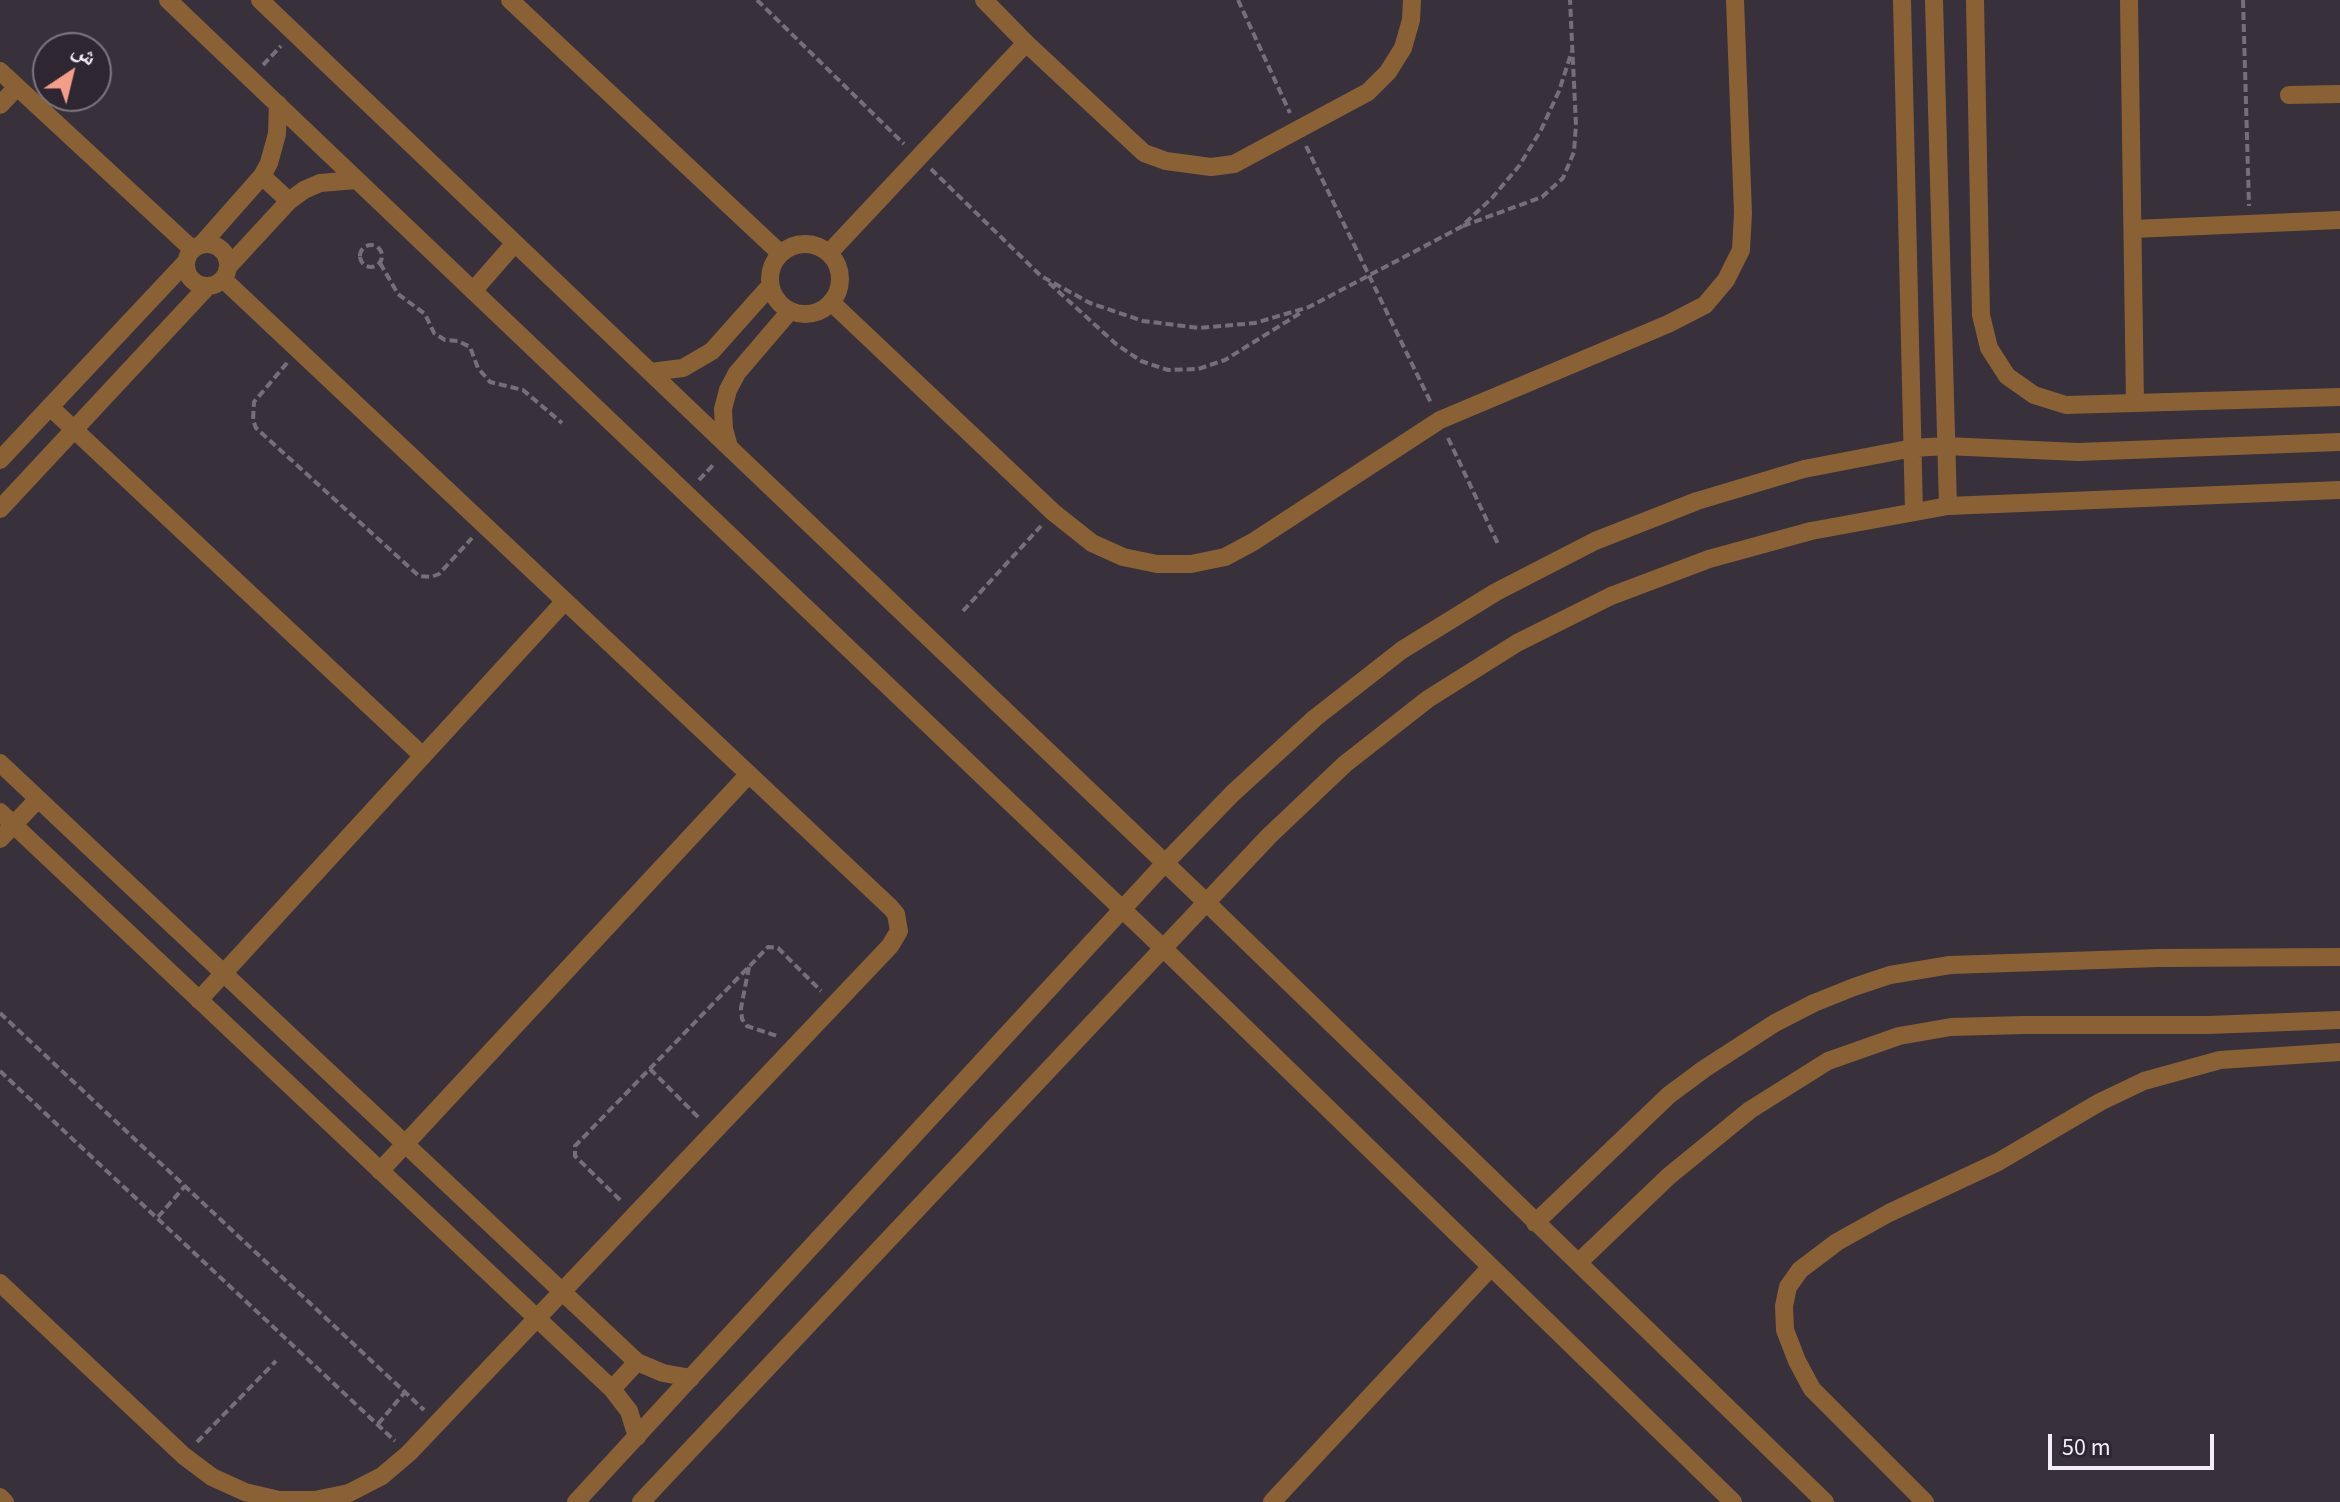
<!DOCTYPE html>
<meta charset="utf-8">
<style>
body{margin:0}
#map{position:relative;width:2340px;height:1502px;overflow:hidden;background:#38313b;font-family:"Source Sans 3","Noto Naskh Arabic",sans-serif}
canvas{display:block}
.north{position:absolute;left:32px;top:32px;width:80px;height:80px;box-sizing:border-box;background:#2e2731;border:2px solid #7d777f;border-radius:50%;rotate:35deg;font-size:22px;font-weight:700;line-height:32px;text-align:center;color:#f3eef5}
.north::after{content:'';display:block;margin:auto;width:28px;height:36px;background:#f49e89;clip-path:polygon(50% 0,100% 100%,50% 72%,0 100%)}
.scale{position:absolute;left:2048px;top:1434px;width:166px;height:36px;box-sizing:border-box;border:4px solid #f3eef5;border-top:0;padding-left:10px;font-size:24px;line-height:28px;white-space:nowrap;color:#f3eef5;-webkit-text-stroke:6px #2e2731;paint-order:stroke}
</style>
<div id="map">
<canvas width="2340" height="1502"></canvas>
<div class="north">ش</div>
<div class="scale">50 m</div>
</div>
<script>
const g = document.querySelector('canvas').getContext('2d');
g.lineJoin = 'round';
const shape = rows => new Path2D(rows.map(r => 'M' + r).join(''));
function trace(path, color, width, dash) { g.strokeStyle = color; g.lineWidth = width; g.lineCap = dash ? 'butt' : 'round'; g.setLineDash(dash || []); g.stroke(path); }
trace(shape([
 [757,0,904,144],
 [1238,0,1290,113],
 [2243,0,2249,206],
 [263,65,281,46],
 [1306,146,1432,405],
 [931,169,1041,276,1090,303,1143,321,1199,328,1255,323,1309,307,1461,227,1492,198,1519,166,1541,130,1559,91,1572,51],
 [1463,226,1542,197,1563,178,1574,152,1576,125,1570,0],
 '360 256a11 11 0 1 1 22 0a11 11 0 1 1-22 0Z',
 [380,263,398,294,425,314,434,333,445,340,458,341,470,347,478,368,490,382,523,390,562,423],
 [1049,283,1116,344,1141,361,1168,370,1198,369,1225,360,1302,312],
 [287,363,254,402,253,420,256,428,419,576,431,577,439,574,472,538],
 [1448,438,1498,544],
 [699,480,715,463],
 [963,611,1041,526],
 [749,967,741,1008,742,1019,747,1026,777,1036],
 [0,1013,424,1410],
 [650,1069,700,1119],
 [0,1071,395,1441],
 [620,1200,575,1156,575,1146,768,947,778,948,821,991],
 [158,1217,185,1186],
 [378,1424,405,1392],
 [197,1442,276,1361]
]), '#756f78', 4, [8, 4]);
trace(shape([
 [168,0,1163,948,1733,1502],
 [260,0,1207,903,1825,1502],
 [510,0,780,253],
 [984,0,1026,43,1144,153,1166,161,1211,167,1234,164,1368,92,1388,72,1403,48,1411,20,1412,0],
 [1902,0,1914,512],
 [1934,0,1948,506],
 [1975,0,1981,315,1989,348,2007,376,2034,395,2066,405,2340,397],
 [2129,0,2135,403],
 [0,71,192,249],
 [2289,95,2340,94],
 [0,105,17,87],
 [262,176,289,201],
 [2133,229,2340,220],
 '770 279a35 35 0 1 1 70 0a35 35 0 1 1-70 0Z',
 '186 265a21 21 0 1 1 42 0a21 21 0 1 1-42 0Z',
 [201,245,262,176,269,163,277,134,278,104],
 [829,253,1026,43],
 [228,267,289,201,304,190,320,183,356,180],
 [473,291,515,243],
 [831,302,1053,512,1092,543,1123,557,1157,564,1191,564,1225,557,1253,542,1440,420,1668,324,1705,305,1726,280,1741,250,1743,213,1735,0],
 [650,372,683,368,712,351,770,286],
 [50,407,423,756],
 [729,447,724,429,723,409,728,390,737,373,790,311],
 [0,460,186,262],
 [0,509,207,287],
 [0,763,637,1362,663,1373,691,1378],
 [0,812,612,1389,629,1411,637,1437],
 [0,839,38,799],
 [199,1000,565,601],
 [380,1171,749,774],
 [1535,1223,1669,1095,1704,1069,1775,1023,1814,1003,1854,987,1890,975,1950,965,2159,958,2340,957],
 [1579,1262,1669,1176,1750,1110,1828,1061,1899,1036,1951,1027,2024,1025,2208,1025,2340,1020],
 [0,1283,184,1456,212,1477,245,1492,279,1500,315,1500,349,1493,382,1476,409,1453,890,946,899,931,896,914,890,907,223,279],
 [612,1389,637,1362],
 [0,1497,5,1502],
 [576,1502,1165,863,1233,793,1315,718,1402,650,1496,592,1595,541,1697,501,1804,469,1913,448,1946,446,2078,452,2340,442],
 [641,1502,1269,836,1345,764,1428,699,1517,643,1611,596,1709,559,1811,531,1948,506,2340,490],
 [1272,1502,1491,1267],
 [1925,1502,1812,1389,1797,1361,1785,1330,1784,1306,1788,1287,1800,1270,1837,1242,1889,1213,1998,1162,2100,1102,2144,1081,2220,1060,2340,1052]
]), '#8a6135', 18);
</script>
